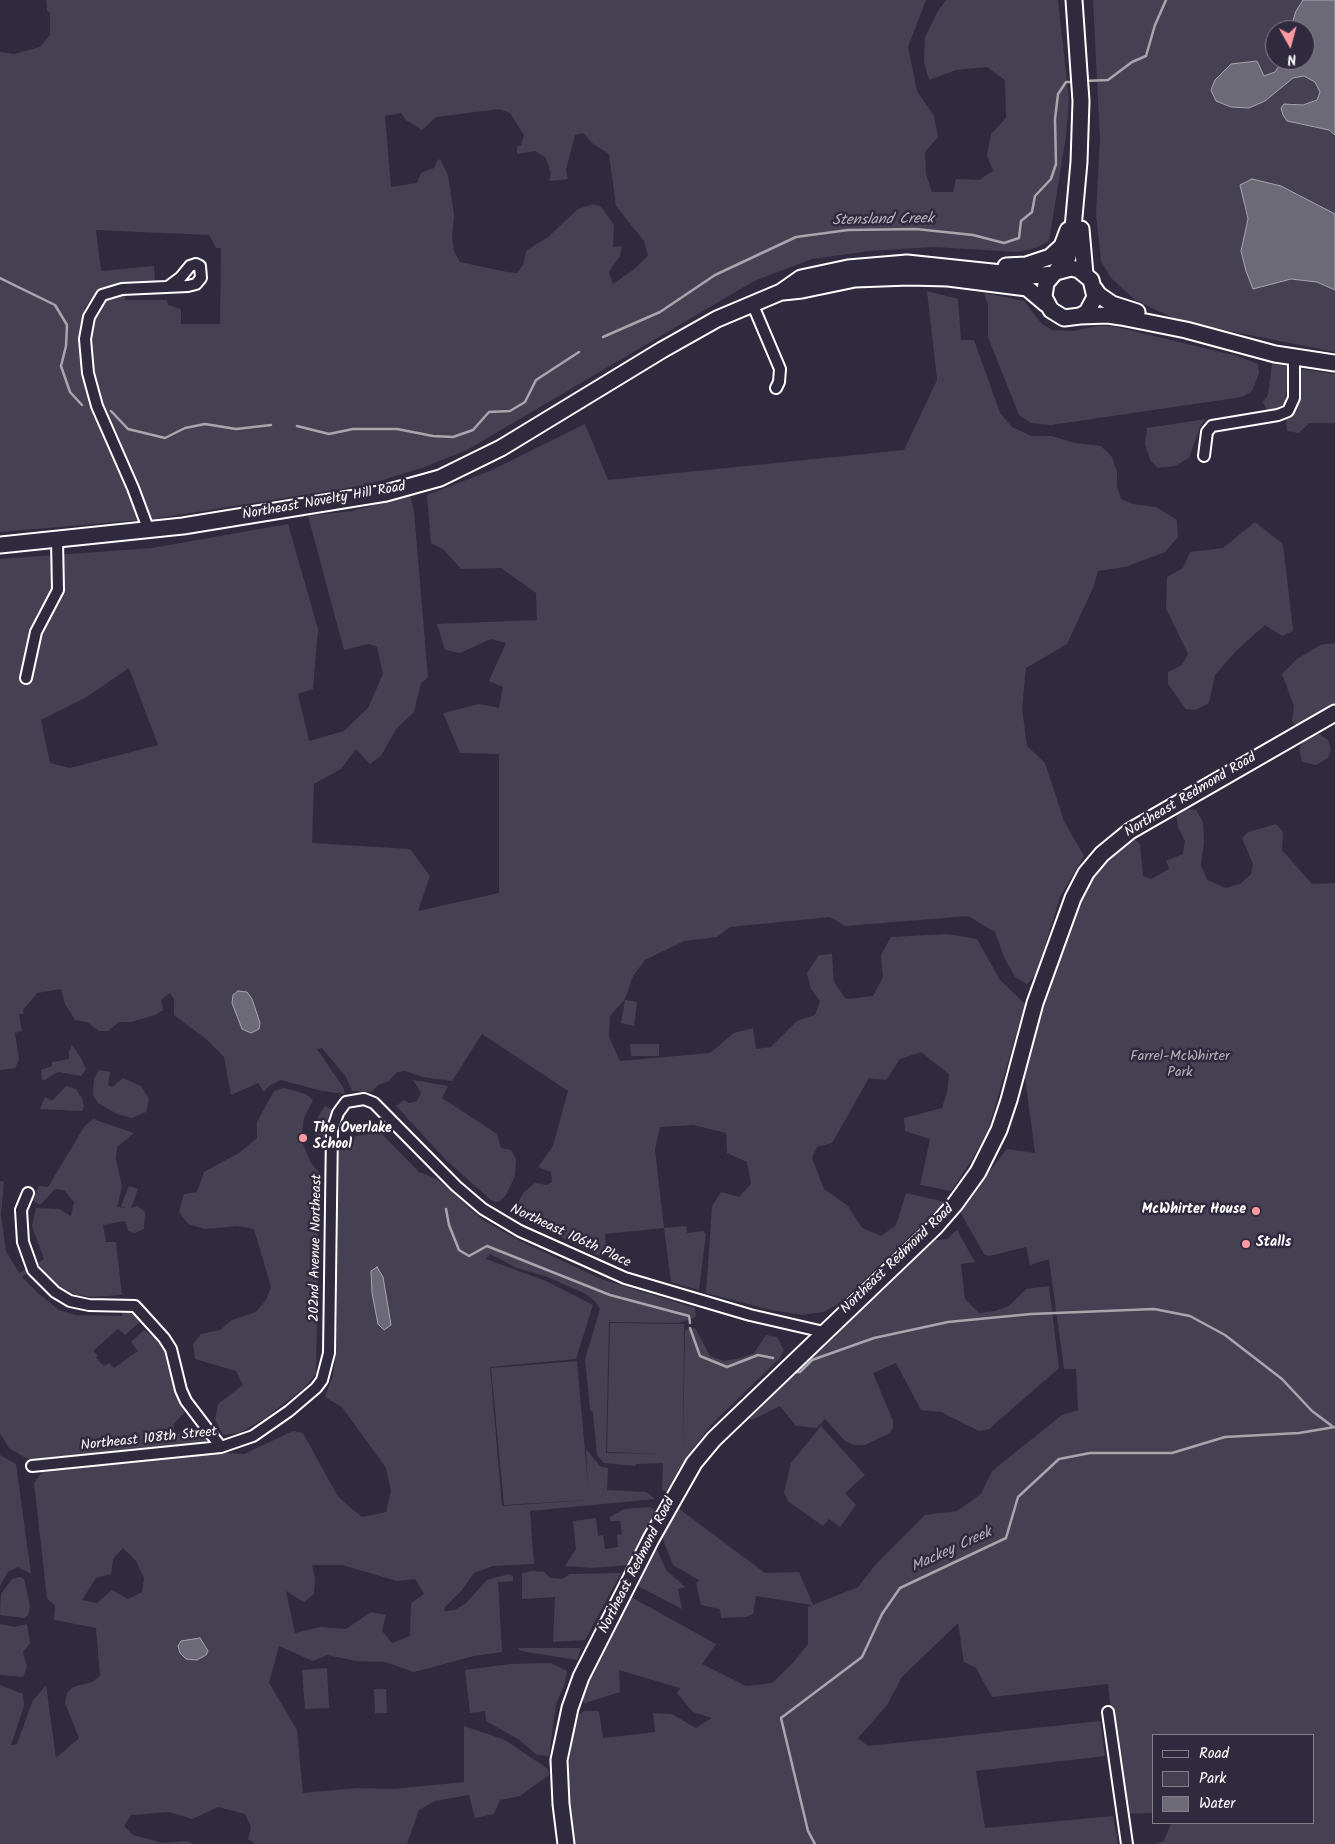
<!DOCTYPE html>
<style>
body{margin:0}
#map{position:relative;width:1335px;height:1844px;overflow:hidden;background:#2f2a3d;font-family:Kalam,sans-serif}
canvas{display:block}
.legend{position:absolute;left:1152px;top:1734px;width:162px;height:90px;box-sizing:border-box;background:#2f2a3d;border:1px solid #827f8b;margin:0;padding:6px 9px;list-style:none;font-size:15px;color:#fff}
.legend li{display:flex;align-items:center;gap:10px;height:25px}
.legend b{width:25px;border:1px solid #827f8b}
.north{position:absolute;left:1265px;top:20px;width:50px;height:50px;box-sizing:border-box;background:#2f2a3d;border:1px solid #827f8b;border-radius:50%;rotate:173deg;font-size:14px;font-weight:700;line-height:20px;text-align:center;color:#fff}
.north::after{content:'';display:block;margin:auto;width:18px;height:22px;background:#ff9aa2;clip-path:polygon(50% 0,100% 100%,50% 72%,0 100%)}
</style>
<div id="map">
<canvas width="1335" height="1844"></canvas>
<ul class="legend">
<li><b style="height:6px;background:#2f2a3d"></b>Road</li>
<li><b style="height:14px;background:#464152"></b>Park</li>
<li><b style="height:14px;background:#6d6a77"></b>Water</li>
</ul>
<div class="north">N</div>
</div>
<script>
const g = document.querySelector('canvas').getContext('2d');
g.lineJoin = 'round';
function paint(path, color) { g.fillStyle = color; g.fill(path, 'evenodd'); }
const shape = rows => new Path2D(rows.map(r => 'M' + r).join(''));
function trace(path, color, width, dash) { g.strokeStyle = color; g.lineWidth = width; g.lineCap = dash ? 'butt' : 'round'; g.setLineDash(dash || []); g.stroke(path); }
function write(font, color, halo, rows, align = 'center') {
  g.font = font + ' Kalam,sans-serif'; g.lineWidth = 5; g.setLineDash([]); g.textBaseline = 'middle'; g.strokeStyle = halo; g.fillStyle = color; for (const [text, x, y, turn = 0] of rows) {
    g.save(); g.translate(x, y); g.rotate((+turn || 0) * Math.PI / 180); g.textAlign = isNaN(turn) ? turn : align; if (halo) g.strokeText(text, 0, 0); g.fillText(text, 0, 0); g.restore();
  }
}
paint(shape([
 [46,0,926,0,908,47,917,91,934,116,938,137,925,152,926,174,932,192,953,192,956,179,979,180,993,171,987,155,991,134,1006,118,1005,80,987,67,956,70,929,80,924,62,925,37,938,11,946,0,1058,0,1069,100,1066,136,1049,241,1036,248,1017,252,933,247,870,251,812,259,754,281,467,450,422,468,366,485,153,519,0,532,0,52,14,54,40,47,50,35,50,12,47,11],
 [499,109,510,113,524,135,521,145,517,147,517,154,535,151,546,158,551,174,549,181,568,179,566,170,575,135,583,133,592,143,609,154,616,206,644,241,648,256,633,270,613,284,609,272,620,256,622,246,613,247,614,225,601,207,593,204,578,209,548,237,526,251,523,265,517,273,507,272,460,262,454,251,452,237,454,215,448,175,440,159,437,161,434,168,421,173,417,183,391,187,385,116,401,113,406,120,422,130,436,117],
 [96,230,209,235,216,248,221,248,220,324,181,324,181,309,168,305,167,300,125,300,125,293,105,299,95,309,89,331,90,396,80,351,80,331,85,308,96,292,107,287,155,283,154,266,101,271],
 [1093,0,1303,0,1296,11,1290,30,1275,30,1275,60,1283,60,1275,72,1264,77,1257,61,1211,90,1217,101,1231,107,1249,108,1265,101,1293,78,1304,76,1315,81,1320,92,1317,101,1303,105,1289,103,1293,123,1329,130,1335,135,1335,214,1281,186,1243,204,1248,219,1241,251,1291,279,1317,282,1335,290,1335,352,1180,321,1135,300,1111,278,1101,261,1096,213,1100,139],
 [927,291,958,299,961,340,974,340,1000,413,1012,427,1031,436,1052,436,1075,443,1101,446,1112,457,1117,472,1117,486,1121,499,1133,504,1156,507,1177,520,1178,537,1165,552,1125,567,1098,571,1093,588,1067,644,1026,668,1022,708,1027,746,1045,763,1064,821,1084,856,1060,897,1036,975,1027,984,1015,977,1004,957,995,932,968,916,845,926,830,917,730,927,717,937,684,941,645,960,633,976,625,999,610,1016,609,1037,620,1061,710,1053,734,1033,753,1028,756,1049,771,1047,797,1021,815,1015,820,1001,811,989,807,973,819,955,832,954,834,982,846,999,873,996,883,977,881,955,891,937,947,934,977,939,1000,980,1025,1004,988,1130,972,1160,951,1191,920,1185,930,1139,905,1131,904,1118,942,1108,947,1092,949,1074,921,1052,900,1059,886,1080,869,1078,832,1143,817,1147,812,1158,824,1189,848,1206,862,1228,881,1236,896,1225,906,1193,945,1202,840,1303,823,1312,803,1315,771,1310,706,1293,712,1206,721,1192,739,1197,751,1184,747,1162,727,1153,726,1133,693,1125,660,1127,655,1149,664,1228,686,1226,687,1233,703,1231,706,1234,699,1290,671,1282,664,1228,605,1234,606,1247,599,1256,512,1213,524,1192,535,1183,547,1185,552,1182,551,1172,538,1167,553,1146,568,1091,482,1034,452,1081,423,1077,405,1071,397,1072,389,1081,378,1085,371,1092,352,1091,346,1077,322,1048,317,1049,343,1087,345,1094,322,1091,281,1080,269,1086,264,1092,258,1083,231,1095,224,1057,206,1039,174,1015,174,999,170,993,161,1000,163,1010,155,1015,131,1022,119,1022,108,1031,99,1031,87,1022,75,1020,65,1004,61,989,37,993,23,1010,24,1014,19,1014,22,1031,15,1033,19,1060,15,1068,0,1070,0,559,152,548,288,524,318,629,313,689,298,694,309,741,344,731,368,708,383,674,377,647,369,644,344,650,308,516,352,511,410,495,414,511,428,678,421,683,414,712,396,729,381,756,370,764,356,749,341,769,314,784,312,843,410,849,430,876,418,911,499,893,499,754,460,753,443,713,479,704,499,708,503,687,489,681,506,643,491,639,460,653,445,650,437,624,537,620,536,593,501,568,461,569,443,549,431,543,427,495,492,470,585,424,608,480,904,450,937,380],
 [129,668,158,745,70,768,50,763,41,720,85,698],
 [984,293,1024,301,1042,324,1052,330,1074,331,1096,326,1112,326,1237,356,1258,364,1259,373,1252,391,1242,397,1051,425,1031,423,1019,415,988,337,988,305],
 [1272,364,1289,367,1285,404,1279,408,1267,411,1263,402,1268,395],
 [1301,369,1335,374,1335,423,1309,423,1299,433,1287,431,1286,418,1297,408],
 [1206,419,1200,427,1189,458,1175,466,1158,468,1150,460,1145,444,1147,428],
 [1255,522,1283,544,1293,631,1282,636,1265,625,1237,650,1215,675,1209,703,1195,710,1186,709,1168,684,1168,672,1182,665,1188,654,1166,608,1167,577,1183,568,1190,552,1223,548],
 [1335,643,1335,705,1297,727,1292,721,1294,706,1282,674,1297,659,1320,645],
 [1316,732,1328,740,1331,749,1328,758,1316,765,1302,762,1299,749,1305,739],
 [1185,808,1196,810,1203,822,1204,842,1201,865,1207,880,1226,888,1240,884,1251,874,1253,864,1242,838,1248,832,1276,824,1283,832,1282,850,1312,884,1335,883,1335,1844,1155,1844,1164,1841,1171,1823,1314,1823,1314,1735,1154,1735,1154,1813,1123,1814,1108,1684,992,1697,976,1668,964,1662,958,1623,902,1677,887,1705,858,1738,868,1746,1100,1721,1105,1756,976,1771,985,1828,1113,1816,1118,1844,572,1844,569,1818,568,1772,576,1716,585,1711,599,1711,603,1738,655,1732,653,1713,672,1714,696,1728,712,1718,693,1712,677,1693,680,1688,619,1670,620,1692,585,1703,580,1697,595,1665,599,1663,596,1661,631,1597,716,1644,702,1664,746,1686,772,1683,793,1663,808,1644,808,1607,812,1605,756,1596,753,1614,746,1617,721,1618,720,1609,701,1605,696,1583,699,1580,673,1565,662,1537,678,1508,765,1573,799,1572,813,1605,858,1587,876,1564,925,1515,957,1511,981,1494,992,1471,1062,1415,1078,1410,1076,1369,1064,1369,1049,1259,1030,1265,1026,1247,989,1256,984,1254,959,1210,1007,1149,1035,1153,1022,1054,1073,901,1094,870,1133,838,1140,844,1143,876,1151,879,1169,869,1166,861,1183,854,1185,841,1178,827,1176,813],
 [625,1000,637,1002,634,1026,621,1023],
 [630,1044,659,1044,659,1056,631,1056],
 [72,1045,82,1060,86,1069,81,1076,58,1072,45,1080,42,1080,41,1070,52,1066,52,1062,69,1059,69,1051],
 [99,1070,110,1072,108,1085,112,1087,123,1078,141,1086,149,1099,146,1112,132,1118,117,1114,98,1103,93,1095,94,1079],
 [413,1080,448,1086,442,1098,497,1134,501,1148,511,1150,516,1159,515,1176,506,1195,500,1201,495,1202,491,1200,446,1160,396,1106,404,1100,409,1103,417,1101,421,1093],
 [66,1086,76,1089,82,1098,84,1107,82,1111,40,1109,45,1097,52,1101],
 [284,1088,306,1094,313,1100,304,1118,301,1139,311,1163,319,1172,316,1374,304,1388,264,1419,239,1433,223,1435,215,1420,218,1404,243,1385,236,1371,195,1359,193,1344,201,1334,220,1330,232,1320,256,1312,266,1300,271,1287,254,1229,237,1226,205,1229,188,1224,179,1212,184,1194,197,1192,204,1172,239,1153,257,1138,257,1122,274,1091],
 [325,1106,332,1109,327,1120,324,1141,319,1141,315,1137,314,1128,319,1115],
 [93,1119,134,1133,117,1147,116,1159,122,1187,117,1207,127,1208,121,1206,129,1186,138,1189,131,1208,137,1206,145,1212,144,1229,135,1233,128,1231,125,1221,103,1225,106,1242,116,1242,122,1295,92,1297,76,1295,59,1286,49,1277,38,1263,44,1259,32,1226,36,1208,59,1209,71,1216,74,1202,64,1190,55,1189,40,1205,32,1200,39,1186,48,1187,84,1127],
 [380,1132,419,1172,437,1179,483,1220,520,1241,601,1279,695,1308,696,1317,678,1323,609,1322,606,1453,664,1454,607,1452,610,1323,684,1324,683,1454,685,1330,695,1328,710,1356,724,1361,742,1358,754,1353,766,1335,777,1337,784,1350,780,1358,712,1424,687,1456,668,1488,666,1491,662,1490,663,1463,636,1464,635,1466,604,1463,597,1455,593,1413,590,1410,585,1359,600,1309,595,1301,584,1293,545,1276,517,1268,490,1254,486,1259,546,1281,593,1305,576,1359,490,1367,502,1506,589,1500,504,1505,491,1368,577,1361,588,1486,586,1449,601,1467,608,1468,607,1490,646,1492,655,1499,530,1511,534,1564,493,1566,474,1573,462,1590,445,1607,444,1611,455,1610,465,1604,487,1580,509,1574,513,1576,513,1581,498,1582,502,1652,474,1656,414,1672,385,1662,356,1661,327,1655,313,1661,279,1646,269,1683,297,1730,303,1793,357,1788,395,1789,464,1782,464,1726,505,1740,548,1769,549,1775,520,1796,500,1800,494,1814,475,1818,469,1795,435,1801,419,1810,407,1844,255,1844,248,1839,251,1827,245,1814,218,1807,192,1819,169,1812,131,1815,124,1826,133,1835,163,1843,187,1841,194,1844,0,1844,0,1685,23,1694,24,1706,11,1745,17,1744,32,1702,46,1685,56,1758,79,1738,65,1703,67,1693,73,1687,92,1682,100,1676,96,1628,54,1620,55,1606,47,1598,34,1483,43,1471,224,1453,244,1454,293,1431,303,1433,337,1495,346,1504,362,1517,386,1512,391,1491,386,1468,342,1407,325,1397,333,1375,336,1354,339,1142,351,1137],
 [123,1548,136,1561,144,1578,142,1592,128,1599,112,1590,97,1603,82,1600,96,1578,111,1574,113,1559],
 [312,1565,342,1565,397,1581,415,1579,424,1594,411,1603,410,1636,392,1643,382,1631,386,1615,371,1612,346,1629,320,1627,295,1633,286,1591,304,1602,314,1594,315,1578],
 [0,1181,4,1182,1,1215,6,1251,19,1273,27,1269,29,1271,22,1277,39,1294,59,1310,75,1315,122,1316,123,1307,129,1310,141,1321,125,1335,118,1329,93,1351,98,1355,96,1358,104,1366,109,1363,114,1368,138,1351,131,1342,144,1330,155,1338,164,1350,176,1394,185,1412,173,1425,176,1434,200,1431,207,1439,206,1445,38,1462,24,1457,9,1448,0,1433],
 [957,1230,975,1262,961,1264,965,1299,979,1313,995,1311,1009,1306,1026,1289,1049,1286,1059,1368,989,1429,979,1431,941,1412,921,1410,896,1363,873,1373,893,1421,893,1428,890,1433,865,1445,854,1445,845,1441,825,1419,817,1428,796,1426,780,1406,752,1420,746,1414,929,1241,947,1239],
 [821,1426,865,1475,845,1493,856,1505,840,1527,829,1519,823,1526,789,1502,784,1493,791,1463],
 [0,1455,16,1464,31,1574,18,1567,8,1572,0,1586],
 [650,1507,656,1511,627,1565,592,1568,565,1566,576,1549,573,1521,596,1518,598,1536,603,1535,605,1549,618,1547,617,1535,622,1534,620,1521,610,1521,610,1517,624,1509],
 [656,1547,666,1570,685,1587,678,1589,682,1609,638,1586],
 [533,1571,544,1572,550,1578,562,1579,570,1574,621,1573,585,1640,553,1642,555,1597,522,1599,522,1573],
 [20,1577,24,1579,30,1606,28,1615,24,1618,0,1615,1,1594,12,1579],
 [0,1624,15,1627,27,1624,30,1643,23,1652,27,1667,23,1677,0,1675],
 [518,1648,581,1648,577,1660,521,1651],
 [551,1663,567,1671,565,1683,556,1704,549,1756,537,1755,518,1739,486,1721,485,1711,470,1713,465,1670,510,1664],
 [327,1668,329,1708,305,1709,302,1670],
 [374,1689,386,1689,387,1713,375,1713]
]), '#464152');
const water = shape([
 [1303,0,1335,0,1335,135,1329,130,1287,121,1283,115,1281,108,1284,104,1303,105,1317,100,1320,92,1315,82,1304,76,1293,78,1265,101,1249,108,1231,107,1216,101,1211,90,1215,80,1231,64,1257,61,1264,76,1275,72,1283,60,1305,60,1305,30,1290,30,1296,11,1303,0],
 [1252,179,1281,186,1335,214,1335,290,1317,282,1291,279,1253,289,1246,271,1241,251,1248,219,1240,185,1252,179],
 [238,991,247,992,252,999,260,1023,259,1029,251,1033,242,1029,232,1003,233,995,238,991],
 [377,1267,383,1277,391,1325,384,1330,378,1324,372,1293,371,1271,377,1267],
 [200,1638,208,1651,206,1655,197,1660,186,1659,180,1653,178,1646,181,1641,200,1638]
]);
paint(water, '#6d6a77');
trace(water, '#a7a6ad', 1);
trace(shape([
 [1084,81,1108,80,1132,62,1146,56,1155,25,1166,0],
 [0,278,55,305,67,325,66,346,61,366,70,392,82,405],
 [603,337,660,312,715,275,796,237,848,230,916,229,973,235,1004,243,1019,238,1021,221,1032,212,1035,196,1051,179,1056,164,1055,119,1058,94,1066,82,1074,82],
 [111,411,128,429,165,438,185,428,205,424,236,429,271,425],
 [297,426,329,434,353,429,397,429,433,436,453,437,473,430,489,412,510,411,525,402,536,380,579,352],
 [446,1209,449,1225,459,1250,469,1256,487,1246,610,1295,689,1316,690,1323],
 [690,1328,700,1356,727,1367,758,1355,773,1358],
 [794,1372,800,1372,812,1360,874,1338,948,1322,1031,1314,1154,1309,1190,1316,1225,1335,1282,1379,1312,1411,1332,1426],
 [815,1844,808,1831,781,1718,862,1657,882,1614,900,1588,1006,1538,1018,1497,1059,1459,1090,1453,1172,1453,1225,1437,1299,1433,1335,1427]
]), '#a7a6ad', 2.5);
const street = shape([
 [752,303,780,369,779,382,776,388],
 [1204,456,1207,432,1212,426,1278,415,1288,411,1294,398,1294,357],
 [149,531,133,488,97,406,88,373,85,339,89,317,102,295,122,289,188,286,196,284,201,278,200,266,196,264,190,266,181,277,169,286],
 [26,678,36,632,58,590,57,540],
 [28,1193,21,1210,23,1242,33,1270,55,1292,70,1301,89,1305,135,1306,164,1338,171,1349,181,1390,186,1401,221,1447],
 [32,1466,221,1447,253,1436,289,1411,316,1388,322,1380,329,1353,332,1131,338,1113,346,1102,364,1099,374,1103,456,1186,483,1209,520,1231,625,1278,750,1315,824,1332],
 [1108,1712,1127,1844]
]);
const secondary = shape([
 [1081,229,1085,274],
 [1006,266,1026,265,1050,257,1062,246,1068,230],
 [1056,272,1071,268,1079,270,1091,280,1095,297,1087,312,1080,316,1064,318,1051,310,1044,297,1046,283,1068,257,1072,239,1079,162,1081,101,1074,0],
 [1094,288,1099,295,1112,304,1137,312],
 [783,292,802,290,855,279,909,277,948,278,1027,288,1046,304],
 [1080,316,1108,315,1121,317,1186,330,1275,354,1335,363],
 [0,545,183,526,386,493,440,478,501,448,662,350,717,319,781,292,801,278,848,268,907,263,1030,276,1054,274],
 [566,1844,561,1804,559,1760,570,1708,581,1677,651,1539,694,1463,714,1439,935,1227,955,1204,978,1172,999,1130,1009,1100,1035,1003,1073,898,1086,873,1102,854,1130,831,1335,713]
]);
trace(street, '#fff', 14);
trace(secondary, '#fff', 19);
trace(street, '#2f2a3d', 10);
trace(secondary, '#2f2a3d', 15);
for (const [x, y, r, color] of [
 [303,1138,5,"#ff9aa2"],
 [1256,1211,5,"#ff9aa2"],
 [1246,1244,5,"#ff9aa2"]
]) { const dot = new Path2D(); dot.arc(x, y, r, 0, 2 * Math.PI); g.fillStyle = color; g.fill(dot); trace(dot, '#2f2a3d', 2); }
write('14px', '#fff', '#2f2a3d', [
 ["Northeast Novelty Hill Road",324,502,-10],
 ["Northeast Redmond Road",1191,796,-31],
 ["Northeast 106th Place",570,1237,25],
 ["202nd Avenue Northeast",317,1248,-89],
 ["Northeast Redmond Road",898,1260,-44],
 ["Northeast 108th Street",149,1440,-6],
 ["Northeast Redmond Road",638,1566,-63]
]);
write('14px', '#b5b3ba', '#2f2a3d', [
 ["Farrel-McWhirter",1180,1058],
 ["Park",1180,1074]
]);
write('bold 14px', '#fff', '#2f2a3d', [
 ["The Overlake",313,1130],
 ["School",313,1146],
 ["McWhirter House",1246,1211,"right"],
 ["Stalls",1256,1244]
], 'left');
write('italic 15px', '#b6b4bb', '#2f2a3d', [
 ["Stensland Creek",883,221,-1],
 ["Mackey Creek",952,1551,-25]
]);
</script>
